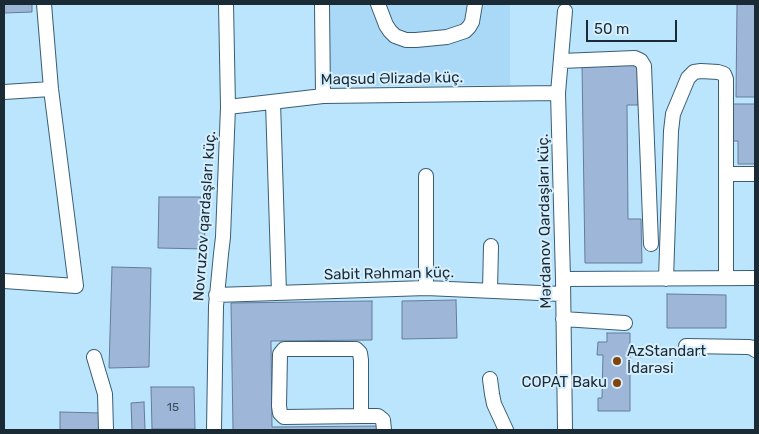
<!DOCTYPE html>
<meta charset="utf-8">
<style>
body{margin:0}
#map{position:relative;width:759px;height:434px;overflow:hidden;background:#bbe4fd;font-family:Rubik,sans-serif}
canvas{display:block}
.frame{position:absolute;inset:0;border:5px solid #1b2b35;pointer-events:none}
.scale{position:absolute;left:586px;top:20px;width:91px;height:22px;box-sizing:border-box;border:2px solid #1b2b35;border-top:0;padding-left:6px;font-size:15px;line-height:18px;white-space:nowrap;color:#1b2b35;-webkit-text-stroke:4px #d6effe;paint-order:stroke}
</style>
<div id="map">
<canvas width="759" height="434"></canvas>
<div class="frame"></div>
<div class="scale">50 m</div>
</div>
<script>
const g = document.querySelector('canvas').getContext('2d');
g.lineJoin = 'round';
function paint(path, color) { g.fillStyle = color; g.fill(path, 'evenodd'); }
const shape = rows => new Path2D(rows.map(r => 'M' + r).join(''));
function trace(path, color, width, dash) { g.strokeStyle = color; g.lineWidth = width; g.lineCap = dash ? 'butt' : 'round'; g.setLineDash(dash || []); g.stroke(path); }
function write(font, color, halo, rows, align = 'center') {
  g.font = font + ' Rubik,sans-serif'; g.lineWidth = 4; g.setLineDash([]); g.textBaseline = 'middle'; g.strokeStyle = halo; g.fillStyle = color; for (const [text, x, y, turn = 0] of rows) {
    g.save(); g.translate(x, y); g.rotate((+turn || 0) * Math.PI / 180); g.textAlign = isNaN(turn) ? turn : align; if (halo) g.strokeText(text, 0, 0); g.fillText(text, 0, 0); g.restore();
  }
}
paint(shape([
 [326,4,510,4,510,85,327,86]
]), '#a9d9f7');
const building = shape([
 [4,4,32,4,32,12,4,13,4,4],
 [737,4,755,4,755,97,736,97,737,4],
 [638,64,638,105,627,105,628,219,641,219,642,263,585,263,582,65,638,64],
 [729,104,755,104,755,164,738,164,738,141,729,141,729,104],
 [159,197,204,197,205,249,158,248,159,197],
 [112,267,151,268,149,367,109,368,112,267],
 [667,294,726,295,726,328,667,328,667,294],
 [456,300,457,338,402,339,402,301,456,300],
 [372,301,372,340,271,341,272,427,379,426,379,430,233,430,231,303,372,301],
 [607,333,630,333,630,411,598,411,598,398,602,398,603,355,597,355,598,342,607,342,607,333],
 [151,387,194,387,195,429,152,429,151,387],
 [144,402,145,430,132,430,131,403,144,402],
 [60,412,101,413,101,430,60,430,60,412]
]);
paint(building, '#9eb7d8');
trace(building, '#647c9b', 1);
const minor = shape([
 [322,4,323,96],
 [378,4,386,25,390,31,395,36,406,40,416,40,447,37,465,31,469,27,472,22,475,4],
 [561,61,635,58,641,61,644,66,651,244],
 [4,92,51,89],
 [273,102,279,293],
 [228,107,323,96,558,93],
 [727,174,755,174],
 [563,279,755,278],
 [666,279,671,131,673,114,688,78,694,72,701,71,718,72,724,74,726,79,726,278],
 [4,281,76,286,51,89,44,4],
 [426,288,426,176],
 [490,290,491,246],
 [216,295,426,288,562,294],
 [563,319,625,323],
 [686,346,748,347,754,348,755,350],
 [94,357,105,394,106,430],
 [490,379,492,394,494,404,506,430],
 [361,416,361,360,360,353,356,349,284,349,280,354,279,406,280,413,284,417,361,416,378,416,383,420,384,430],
 [214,430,216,306,221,254,223,237,228,107,226,4],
 [565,430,563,279,558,93,565,11]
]);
trace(minor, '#395e74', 16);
trace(minor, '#fff', 14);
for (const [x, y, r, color] of [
 [617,361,5,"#844409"],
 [617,383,5,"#844409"]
]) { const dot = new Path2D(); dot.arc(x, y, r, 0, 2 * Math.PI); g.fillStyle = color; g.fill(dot); trace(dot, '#d6effe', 2); }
write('12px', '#3c4e5e', null, [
 ["15",173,408]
]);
write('15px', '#1b2b35', '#d6effe', [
 ["Maqsud Əlizadə küç.",392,79,-1],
 ["Novruzov qardaşları küç.",205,216,-86],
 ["Mərdanov Qardaşları küç.",545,221,-91],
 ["Sabit Rəhman küç.",389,274,-1]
]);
write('15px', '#1b2b35', '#d6effe', [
 ["AzStandart",627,352],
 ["İdarəsi",627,369],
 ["COPAT Baku",607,383,"right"]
], 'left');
</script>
